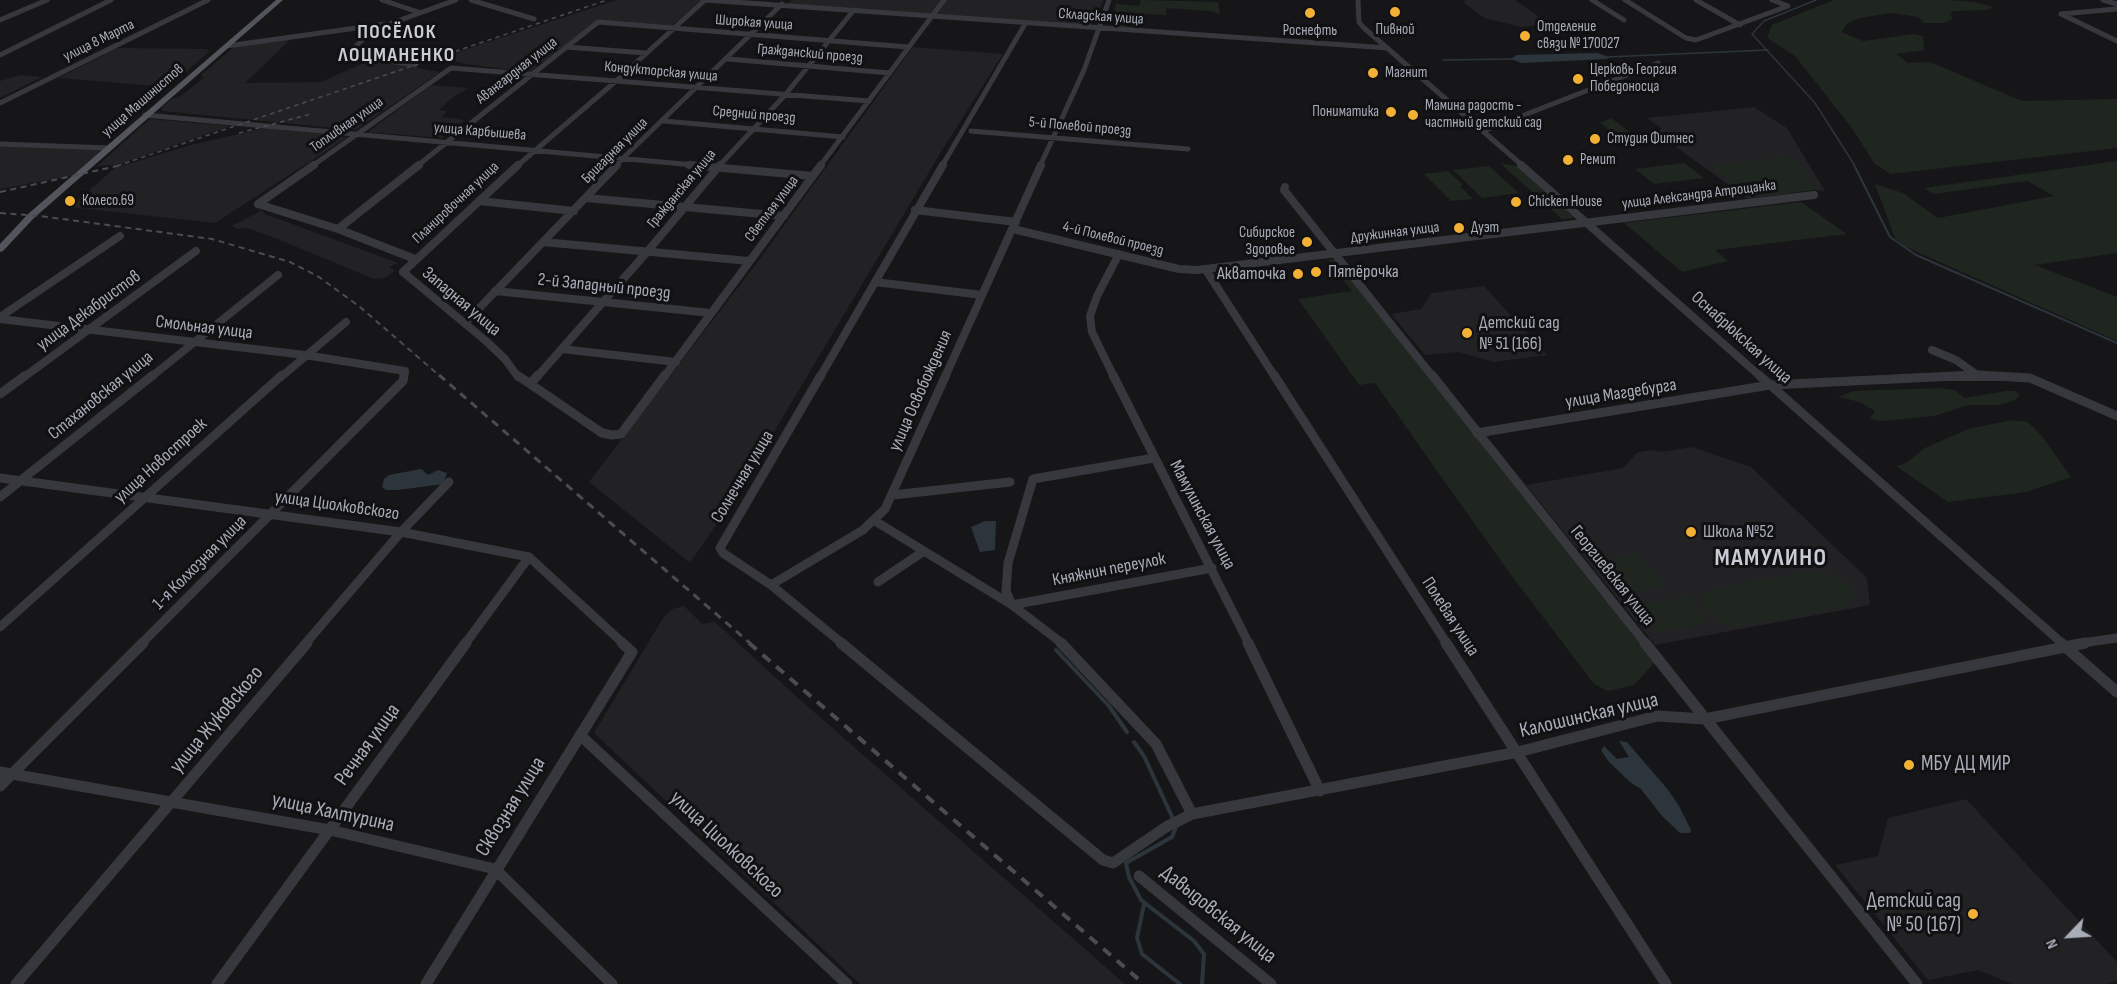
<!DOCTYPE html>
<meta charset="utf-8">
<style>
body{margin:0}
#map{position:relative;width:2117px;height:984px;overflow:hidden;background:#161618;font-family:"Sofia Sans Condensed",sans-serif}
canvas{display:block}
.north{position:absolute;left:2039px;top:906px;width:60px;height:60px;-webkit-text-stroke:4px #111113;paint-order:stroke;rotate:245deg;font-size:16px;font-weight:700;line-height:24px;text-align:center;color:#a8adb8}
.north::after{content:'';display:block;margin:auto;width:21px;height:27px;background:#a8adb8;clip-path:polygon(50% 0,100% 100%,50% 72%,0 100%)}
</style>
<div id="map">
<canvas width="2117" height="984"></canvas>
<div class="north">N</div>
</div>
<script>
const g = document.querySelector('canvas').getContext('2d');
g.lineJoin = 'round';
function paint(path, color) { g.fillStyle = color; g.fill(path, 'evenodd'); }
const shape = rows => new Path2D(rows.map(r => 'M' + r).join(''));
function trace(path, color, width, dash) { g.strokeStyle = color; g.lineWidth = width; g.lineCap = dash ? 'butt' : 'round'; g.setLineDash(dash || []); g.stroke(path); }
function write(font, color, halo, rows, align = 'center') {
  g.font = font + ' "Sofia Sans Condensed",sans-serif'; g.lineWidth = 6; g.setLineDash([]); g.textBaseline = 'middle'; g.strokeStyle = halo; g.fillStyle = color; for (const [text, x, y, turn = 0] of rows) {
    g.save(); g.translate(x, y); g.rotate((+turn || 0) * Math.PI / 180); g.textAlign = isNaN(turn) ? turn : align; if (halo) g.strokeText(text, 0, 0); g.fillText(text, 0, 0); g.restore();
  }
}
paint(shape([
 [617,0,701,0,671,27,596,21,530,72,465,64,442,57],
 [792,0,1104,0,1091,26,788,4],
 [1465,0,1515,0,1550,24,1521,27,1484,18,1464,3],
 [292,38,245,83,321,82,370,60,440,72,356,130,162,111,162,107,172,99,182,95,204,78,201,75,235,46],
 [913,47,1003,54,941,152,735,497,690,563,589,482,759,260],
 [117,48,207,49,210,51,168,87,59,78],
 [20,75,42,77,0,98,0,81],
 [431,85,468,88,452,98,439,110,447,111,442,117,464,120,442,138,368,132],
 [1754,107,1787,128,1825,191,1814,190,1748,199,1654,131,1662,129,1647,118],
 [150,119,230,126,118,165,97,166],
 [264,128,348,137,215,223,70,207,115,168,191,145],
 [0,146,104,150,71,176,0,189],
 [262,210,265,214,398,263,389,267,395,271,384,278,374,279,275,238,247,228,238,229,232,226],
 [1484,286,1547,355,1494,362,1458,352,1425,355,1391,314,1421,309,1432,293],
 [1692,447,1751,467,1867,578,1870,605,1655,645,1526,485,1623,468,1638,452,1653,450,1661,452],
 [684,606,702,624,715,622,797,697,1125,984,860,984,594,733,663,618,672,609],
 [1966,799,2117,962,2117,981,2107,984,2012,984,1978,970,1928,980,1835,865,1878,856,1888,818]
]), '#222225');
paint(shape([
 [1141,0,1218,2,1220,14,1210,11,1166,8,1166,15,1141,14,1126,17,1124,24,1128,26,1125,28,1118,28,1112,23,1116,4,1139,6],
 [1834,0,1951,0,1974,2,1993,7,1987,10,1954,11,1950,14,1953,19,1943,23,1924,23,1918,17,1891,13,1859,18,1847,24,1841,32,1863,41,1914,34,1923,36,1924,50,1896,54,1908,63,1930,62,2022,101,2117,99,2117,148,1891,174,1875,164,1851,127,1795,56,1767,38,1772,25],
 [1611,118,1643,142,1628,144,1600,123],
 [1783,157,1798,161,1813,185,1818,189,1752,198,1709,166],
 [2117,161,2117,253,2035,265,2117,297,2117,341,1904,246,1895,238,1875,184,1903,193,1938,218,2054,196,2027,181,1934,194,1924,188],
 [1500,163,1517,166,1574,218,1562,219],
 [1684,163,1704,178,1654,184,1635,169],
 [1489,166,1500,176,1519,193,1482,198,1453,170],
 [1448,171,1463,185,1460,186,1473,199,1451,201,1424,174],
 [1801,202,1847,234,1715,250,1728,261,1682,272,1624,223],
 [1335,259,1655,662,1634,685,1608,691,1594,684,1508,571,1375,383,1359,385,1298,299,1352,291,1328,260],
 [1940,388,1954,390,1965,398,2006,391,2015,391,2020,395,2015,400,2000,405,1969,405,1934,416,1882,421,1870,419,1875,411,1860,402,1838,397,1854,391],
 [2012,420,2028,422,2042,436,2071,477,2026,492,1948,502,1896,466,1906,463,1925,448,1968,429],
 [1637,553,1665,586,1622,594,1595,561],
 [1808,571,1831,574,1850,585,1856,599,1844,607,1738,627,1720,622,1705,612,1700,599,1705,591],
 [1687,596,1709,622,1655,633,1633,606]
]), '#1e261f');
paint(shape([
 [1597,53,1609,57,1607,59,1522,63,1510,59,1517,55],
 [421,469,428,475,438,470,447,473,443,484,398,490,386,490,382,487,384,479,389,475],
 [985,521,996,521,995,550,980,552,971,527],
 [1619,741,1627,742,1669,791,1679,806,1691,830,1690,833,1680,833,1662,816,1641,789,1630,782,1609,762,1601,750,1604,746,1617,759,1629,757]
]), '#2c353c');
trace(shape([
 [1816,0,1764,21,1752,34,1815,103,1855,166],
 [1607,57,1768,50],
 [1443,60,1514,59]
]), '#2c353c', 1.5);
trace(shape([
 [1854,165,1890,237,1916,255,2117,343]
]), '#2c353c', 2);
trace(shape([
 [1056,650,1109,706,1127,732],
 [1134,742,1144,756,1174,821],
 [1176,827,1172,837,1126,863,1129,877,1141,900,1194,941,1204,954,1202,984],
 [1144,904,1137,938,1142,954,1180,984]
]), '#2c353c', 4);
trace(shape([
 [382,0,418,12],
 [471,0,534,19],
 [705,0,1388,48],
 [1358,0,1359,22,1364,28,1523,166],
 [1592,0,1624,20],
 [1625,0,1686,38,1696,40,1788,6],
 [1696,0,1740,25],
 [1772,0,1788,6],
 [2103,0,2117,4],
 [2061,14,2117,41],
 [2061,14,2117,9],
 [0,20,47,0],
 [227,46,385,24],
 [566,47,646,53],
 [0,55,111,0],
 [728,59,890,73],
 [415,65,357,56,349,52,367,36,392,23,456,0],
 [0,103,208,0],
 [145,115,705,166],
 [664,121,843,137],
 [971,131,1188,149],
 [1483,131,1658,63],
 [0,144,109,148],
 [312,166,451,68,869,101],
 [417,166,598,22,908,47],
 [517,166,616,81,705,0],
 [615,166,782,4],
 [719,166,785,95,853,11],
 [820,166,944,0],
 [942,166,1025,24],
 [1040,166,1084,70,1109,0]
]), '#37383d', 5);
trace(shape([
 [689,165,813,176],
 [1521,165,1761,377],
 [1285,187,1284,190,1433,377],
 [586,198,784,216],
 [479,201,574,211],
 [258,204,314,165],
 [258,204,338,229,415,259],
 [915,210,1016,222],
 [338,229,419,165],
 [1013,229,1179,269,1197,270,1814,195],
 [543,242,749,261],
 [1206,270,1275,377],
 [875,282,982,295],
 [495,291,711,313],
 [0,317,120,236],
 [0,319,305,355,405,371,404,377],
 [465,323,617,165],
 [562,349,676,362],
 [1932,350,1956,360,1977,375],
 [24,377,196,251],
 [151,377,278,275],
 [281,377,346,322],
 [518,377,505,359,486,341,403,272,518,165],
 [537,377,647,252,720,165],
 [664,377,821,165],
 [820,377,943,165],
 [945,377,1041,165],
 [1114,377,1092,332,1090,316,1097,296,1119,254],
 [1944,377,2005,377]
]), '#37383d', 8);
trace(shape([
 [517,375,602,433,612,435,621,434,665,375],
 [821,375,720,548,723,553,771,585,843,644],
 [1113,375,1249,644],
 [1274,375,1447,644],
 [1432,375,1646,644],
 [1759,375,2063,644],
 [1979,375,2030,378,2117,416],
 [530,384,538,375],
 [0,394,26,375],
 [1477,433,1770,385,1975,375],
 [1154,458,1033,479,1008,563,1006,591,1012,605,1212,568],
 [0,478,401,532,529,557,624,644],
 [893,495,1010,482],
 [0,497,153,375],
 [875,521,1012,605,1063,644],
 [878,582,924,551],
 [771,585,863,530,885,509,946,375],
 [0,627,282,375],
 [141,644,403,381,404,375],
 [305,644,401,532,449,482],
 [465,644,529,557],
 [2075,644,2117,638]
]), '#37383d', 9);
trace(shape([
 [841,643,1103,860,1113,863,1166,827,1192,814,1518,752,1657,716,1705,719,2085,643],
 [1061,643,1156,744,1192,814],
 [1248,643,1320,791],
 [1446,643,1666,984],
 [1645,643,1917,984],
 [2061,643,2117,692],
 [580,735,847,984],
 [0,772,330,830,495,869,612,984],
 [0,786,143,643],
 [1139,876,1271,984],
 [16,984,307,643],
 [217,984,466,643],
 [426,984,632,652,622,643]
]), '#37383d', 11);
paint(shape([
 [276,0,283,0,34,218,3,251,0,252,0,244,28,214,276,0]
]), '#53555c');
trace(shape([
 [239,133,311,114],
 [117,166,607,0]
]), '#4a4c52', 1.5, [4.5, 4]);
trace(shape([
 [0,192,122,165],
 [0,213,40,216,212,239,290,262,319,277,360,307,441,377]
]), '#4a4c52', 2, [6, 4.5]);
trace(shape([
 [439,375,751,644]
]), '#4a4c52', 3, [8, 6]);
trace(shape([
 [749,643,1144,984]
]), '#4a4c52', 4, [10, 8]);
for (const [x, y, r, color] of [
 [1395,12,6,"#f2b134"],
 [1310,13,6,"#f2b134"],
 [1525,36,6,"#f2b134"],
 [1373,73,6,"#f2b134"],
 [1578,79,6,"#f2b134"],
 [1391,112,6,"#f2b134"],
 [1413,115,6,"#f2b134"],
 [1595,139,6,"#f2b134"],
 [1568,160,6,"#f2b134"],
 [70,201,6,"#f2b134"],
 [1516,202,6,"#f2b134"],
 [1459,228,6,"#f2b134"],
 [1307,242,6,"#f2b134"],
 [1316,272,6,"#f2b134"],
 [1298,274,6,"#f2b134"],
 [1467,333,6,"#f2b134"],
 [1691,532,6,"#f2b134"],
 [1909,765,6,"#f2b134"],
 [1973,914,6,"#f2b134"]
]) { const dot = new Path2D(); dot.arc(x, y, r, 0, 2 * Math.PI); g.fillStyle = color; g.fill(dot); trace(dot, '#111113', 2); }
write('15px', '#a8adb8', '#111113', [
 ["Складская улица",1101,17,4],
 ["Широкая улица",754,23,4],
 ["улица 8 Марта",99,41,-26],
 ["Гражданский проезд",810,54,5],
 ["Авангардная улица",517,71,-38],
 ["Кондукторская улица",661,72,5],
 ["улица Машинистов",143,101,-41],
 ["Средний проезд",754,115,5],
 ["Топливная улица",347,125,-35],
 ["5-й Полевой проезд",1080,127,5],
 ["улица Карбышева",480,132,5],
 ["Бригадная улица",615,151,-45],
 ["Гражданская улица",682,189,-50],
 ["улица Александра Атрощанка",1699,195,-7],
 ["Планировочная улица",456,203,-43],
 ["Светлая улица",772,209,-53],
 ["Дружинная улица",1395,233,-7],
 ["4-й Полевой проезд",1113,239,14]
]);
write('15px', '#a8adb8', '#111113', [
 ["Отделение",1537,27],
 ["связи № 170027",1537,44],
 ["Пивной",1395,30,"center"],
 ["Роснефть",1310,31,"center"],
 ["Церковь Георгия",1590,70],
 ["Победоносца",1590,87],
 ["Магнит",1385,73],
 ["Мамина радость -",1425,106],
 ["частный детский сад",1425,123],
 ["Пониматика",1379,112,"right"],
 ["Студия Фитнес",1607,139],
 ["Ремит",1580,160],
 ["Колесо.69",82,201],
 ["Chicken House",1528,202],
 ["Дуэт",1471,228],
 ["Сибирское",1295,233,"right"],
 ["Здоровье",1295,250,"right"]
], 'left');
write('18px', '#a8adb8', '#111113', [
 ["Пятёрочка",1328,272],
 ["Акваточка",1286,274,"right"],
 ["Детский сад",1479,323],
 ["№ 51 (166)",1479,344],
 ["Школа №52",1703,532]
], 'left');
write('18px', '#a8adb8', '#111113', [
 ["2-й Западный проезд",604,287,6],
 ["Западная улица",461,302,40],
 ["улица Декабристов",89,311,-36],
 ["Смольная улица",204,328,7],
 ["Оснабрюкская улица",1741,338,42],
 ["улица Освобождения",921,391,-66],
 ["улица Магдебурга",1621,394,-9],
 ["Стахановская улица",101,396,-39],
 ["улица Новостроек",161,461,-42],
 ["Солнечная улица",743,477,-59],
 ["улица Циолковского",337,506,8],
 ["Мамулинская улица",1202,515,62],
 ["1-я Колхозная улица",200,563,-45],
 ["Княжнин переулок",1109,570,-11],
 ["Георгиевская улица",1612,576,51],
 ["Полевая улица",1450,617,57]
]);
g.letterSpacing = '1.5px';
write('bold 20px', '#c9ccd4', '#111113', [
 ["ПОСЁЛОК",397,33],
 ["ЛОЦМАНЕНКО",397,56]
]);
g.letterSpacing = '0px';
write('21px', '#a8adb8', '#111113', [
 ["Калошинская улица",1589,716,-13],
 ["улица Жуковского",217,720,-50],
 ["Речная улица",368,745,-54],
 ["Сквозная улица",511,807,-58],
 ["улица Халтурина",333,813,12],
 ["улица Циолковского",726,845,43],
 ["Давыдовская улица",1218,915,39]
]);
write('21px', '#a8adb8', '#111113', [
 ["МБУ ДЦ МИР",1921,765],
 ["Детский сад",1961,902,"right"],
 ["№ 50 (167)",1961,926,"right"]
], 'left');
g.letterSpacing = '1.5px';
write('bold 24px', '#c9ccd4', '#111113', [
 ["МАМУЛИНО",1771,559]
]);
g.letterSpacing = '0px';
</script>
